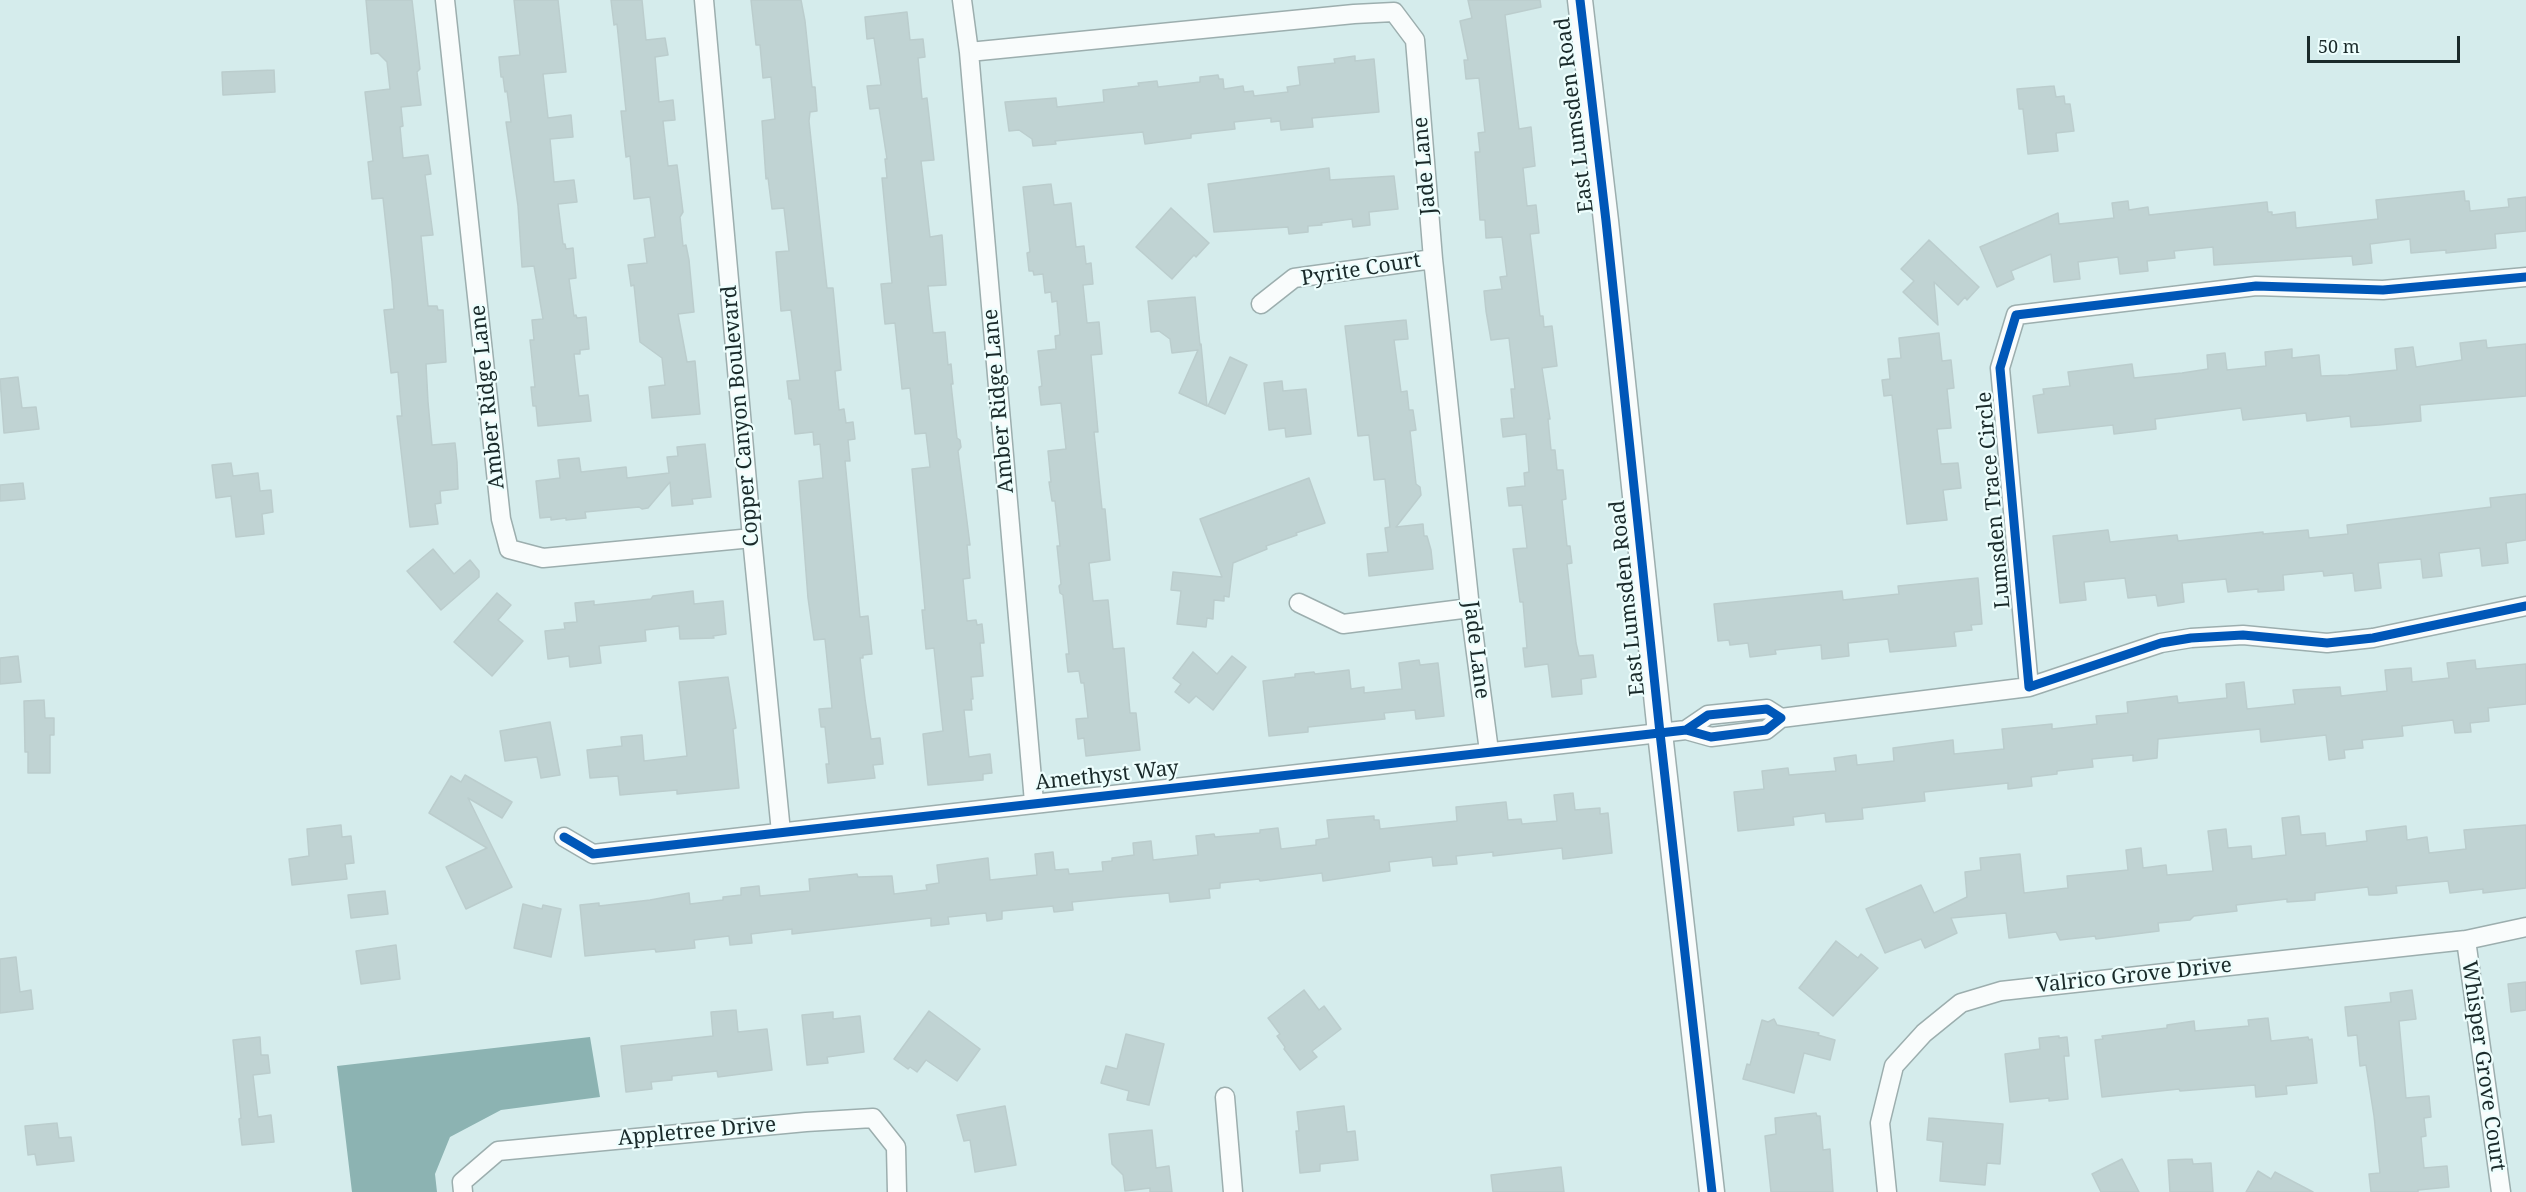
<!DOCTYPE html>
<style>
body{margin:0}
#map{position:relative;width:2526px;height:1192px;overflow:hidden;background:#d5ecec;font-family:"Noto Serif",serif}
canvas{display:block}
.scale{position:absolute;left:2307px;top:36px;width:153px;height:27px;box-sizing:border-box;border:3px solid #1a2a2a;border-top:0;padding-left:8px;font-size:18px;line-height:21px;white-space:nowrap;color:#1a2a2a;-webkit-text-stroke:4px #edfefd;paint-order:stroke}
</style>
<div id="map">
<canvas width="2526" height="1192"></canvas>
<div class="scale">50 m</div>
</div>
<script>
const g = document.querySelector('canvas').getContext('2d');
g.lineJoin = 'round';
function paint(path, color) { g.fillStyle = color; g.fill(path, 'evenodd'); }
const shape = rows => new Path2D(rows.map(r => 'M' + r).join(''));
function trace(path, color, width, dash) { g.strokeStyle = color; g.lineWidth = width; g.lineCap = dash ? 'butt' : 'round'; g.setLineDash(dash || []); g.stroke(path); }
function write(font, color, halo, rows, align = 'center') {
  g.font = font + ' "Noto Serif",serif'; g.lineWidth = 4.5; g.setLineDash([]); g.textBaseline = 'middle'; g.strokeStyle = halo; g.fillStyle = color; for (const [text, x, y, turn = 0] of rows) {
    g.save(); g.translate(x, y); g.rotate((+turn || 0) * Math.PI / 180); g.textAlign = isNaN(turn) ? turn : align; if (halo) g.strokeText(text, 0, 0); g.fillText(text, 0, 0); g.restore();
  }
}
paint(shape([
 [590,1037,600,1097,501,1110,450,1137,435,1174,437,1192,352,1192,337,1066]
]), '#8cb3b2');
const building = shape([
 [366,0,412,0,420,69,417,72,421,105,401,107,403,126,400,127,403,158,428,155,431,174,425,175,433,235,421,236,428,306,437,306,438,310,443,310,446,362,426,364,428,402,432,445,455,443,457,462,458,489,440,491,441,503,435,504,438,524,410,527,397,416,402,416,398,372,391,373,384,310,394,309,392,282,383,198,372,199,368,162,373,161,365,92,390,89,387,62,378,53,371,54,366,0],
 [514,0,558,0,566,72,543,74,548,118,571,115,573,137,550,139,554,182,574,180,577,202,558,204,563,244,565,244,566,249,573,248,576,278,569,279,574,316,576,315,577,318,586,317,589,349,580,350,580,354,574,354,579,396,588,395,591,421,538,426,536,406,533,406,531,387,535,387,530,340,534,340,532,320,543,319,534,266,522,267,518,206,506,122,511,122,507,91,505,92,503,77,501,77,499,57,520,55,514,0],
 [611,0,642,0,646,40,665,38,668,55,655,57,659,102,673,100,675,120,663,121,668,166,677,165,683,212,680,217,683,246,686,245,689,260,694,312,678,314,687,362,695,361,700,414,652,418,649,387,665,385,662,358,640,342,634,285,631,286,628,265,647,263,644,239,655,237,650,197,634,199,630,156,626,157,621,111,626,111,617,24,614,25,611,0],
 [751,0,801,0,805,21,812,87,815,87,817,111,810,112,809,121,823,252,827,288,833,288,841,370,835,371,839,410,844,409,846,423,853,422,855,439,848,440,850,461,845,461,860,617,868,616,872,654,863,655,863,658,860,658,865,699,871,739,880,738,883,764,873,765,875,778,828,783,826,764,829,764,825,727,821,727,819,709,832,708,825,639,814,640,808,598,799,481,823,478,820,444,814,445,813,432,795,434,792,405,791,399,789,399,787,381,800,380,791,310,781,311,776,252,789,251,784,208,772,209,768,178,766,179,762,121,775,119,771,77,763,78,760,45,756,45,751,0],
 [1468,0,1540,0,1541,7,1505,15,1519,129,1531,127,1535,166,1523,168,1527,206,1536,205,1539,233,1530,234,1540,316,1543,316,1544,327,1552,326,1557,366,1542,368,1550,419,1548,419,1551,450,1555,450,1557,470,1563,470,1566,499,1562,500,1567,546,1570,546,1572,563,1567,564,1576,643,1579,656,1593,655,1596,677,1581,679,1582,694,1552,697,1548,664,1525,667,1523,648,1527,648,1523,602,1520,602,1513,549,1527,548,1522,505,1509,506,1507,488,1525,486,1524,473,1529,472,1526,434,1503,437,1501,419,1514,418,1511,389,1515,389,1509,338,1491,340,1486,311,1484,291,1502,289,1500,277,1507,276,1502,237,1486,238,1485,220,1480,220,1475,152,1480,152,1478,133,1485,132,1479,78,1466,79,1464,60,1468,60,1460,21,1472,18,1468,0],
 [907,12,910,40,923,39,925,57,918,58,922,99,927,98,934,160,921,161,930,237,942,235,946,285,928,286,933,333,945,332,948,365,951,364,953,384,951,384,957,438,960,440,961,447,958,451,970,545,967,545,970,578,963,579,967,621,976,620,977,625,982,624,984,643,980,643,983,676,971,677,973,699,971,699,972,710,964,710,969,757,990,754,992,773,983,774,983,780,928,785,923,734,943,731,934,648,926,649,922,610,925,610,912,469,930,467,926,433,915,434,910,388,902,389,895,323,885,324,881,284,892,283,882,178,887,178,885,159,887,159,879,108,870,109,867,86,881,85,874,38,867,39,865,17,907,12],
 [1355,56,1355,61,1374,59,1379,112,1312,118,1313,127,1281,130,1280,121,1271,122,1271,118,1234,122,1235,129,1191,134,1191,138,1145,144,1143,132,1055,141,1056,144,1033,146,1032,139,1019,130,1009,131,1005,102,1056,98,1057,107,1104,102,1103,90,1139,86,1138,83,1157,81,1158,87,1200,82,1200,77,1218,75,1219,79,1223,79,1224,89,1243,86,1244,92,1253,91,1254,96,1288,92,1287,87,1300,85,1298,67,1335,63,1334,59,1355,56],
 [274,70,275,92,223,95,222,72,274,70],
 [2054,86,2056,97,2064,96,2065,104,2070,104,2074,131,2056,133,2058,151,2028,154,2023,109,2019,109,2017,89,2054,86],
 [1329,168,1330,180,1394,176,1398,209,1369,212,1370,225,1353,227,1352,219,1321,223,1322,225,1308,226,1308,232,1289,234,1288,227,1214,232,1208,184,1329,168],
 [1051,184,1054,205,1071,203,1076,247,1084,246,1086,264,1091,263,1093,284,1083,285,1087,323,1099,322,1102,354,1091,355,1098,432,1094,432,1102,509,1105,509,1110,560,1089,563,1093,601,1108,600,1113,649,1124,648,1130,713,1136,713,1140,750,1086,756,1084,738,1078,739,1076,719,1088,718,1084,683,1081,683,1079,671,1068,672,1066,654,1069,654,1063,595,1060,593,1059,586,1061,584,1057,546,1060,546,1055,501,1052,501,1049,482,1051,482,1048,451,1066,449,1061,403,1041,405,1039,387,1042,386,1038,351,1056,349,1055,336,1060,335,1057,301,1052,302,1051,292,1045,293,1043,274,1034,275,1033,271,1029,271,1027,253,1030,252,1023,187,1051,184],
 [2464,191,2465,201,2469,201,2470,211,2509,207,2508,199,2526,197,2526,231,2495,234,2496,248,2446,253,2446,250,2411,253,2410,239,2370,244,2372,263,2353,265,2352,256,2214,265,2213,247,2174,251,2175,258,2147,261,2148,271,2120,274,2118,257,2078,262,2080,279,2054,282,2051,254,2011,271,2014,279,1997,287,1980,247,2058,213,2059,224,2114,218,2112,203,2128,201,2129,210,2148,207,2149,215,2267,202,2268,212,2272,212,2272,215,2295,212,2296,228,2378,219,2376,200,2464,191],
 [1171,208,1209,243,1196,257,1194,255,1172,279,1136,247,1171,208],
 [1929,240,1979,287,1967,300,1965,297,1958,305,1934,282,1938,325,1903,292,1914,281,1901,269,1929,240],
 [1195,297,1200,345,1201,344,1207,406,1179,393,1198,350,1172,353,1170,339,1159,331,1151,332,1148,301,1195,297],
 [1406,320,1408,339,1394,340,1401,392,1407,391,1409,410,1413,410,1416,430,1410,431,1416,484,1420,487,1421,495,1396,527,1423,524,1424,536,1427,536,1431,550,1433,569,1369,576,1367,554,1388,552,1385,528,1390,527,1385,479,1374,480,1369,435,1358,436,1345,326,1406,320],
 [1939,333,1942,361,1951,360,1954,388,1947,389,1951,428,1937,429,1941,464,1958,463,1961,488,1943,490,1947,520,1907,524,1892,395,1884,396,1882,380,1890,379,1888,359,1901,358,1899,338,1939,333],
 [2486,340,2487,348,2526,344,2526,396,2420,405,2421,421,2379,425,2351,427,2350,416,2307,421,2306,413,2243,420,2241,408,2155,419,2156,429,2114,434,2113,425,2038,433,2033,396,2044,394,2043,389,2070,386,2068,372,2132,364,2134,378,2182,373,2208,369,2207,355,2225,353,2227,370,2266,366,2265,352,2292,349,2292,358,2319,355,2321,376,2348,375,2397,370,2395,349,2413,347,2416,367,2462,360,2460,343,2486,340],
 [1230,357,1247,365,1225,414,1208,406,1230,357],
 [18,377,22,408,36,407,39,429,4,433,0,379,18,377],
 [1282,381,1283,391,1306,389,1311,434,1286,437,1285,428,1269,430,1264,383,1282,381],
 [705,444,711,497,692,499,693,504,672,506,670,482,648,508,642,509,639,507,585,512,586,518,566,520,566,518,551,520,551,517,540,518,536,481,560,478,558,460,579,458,581,472,626,467,627,478,669,473,667,457,678,456,677,447,705,444],
 [231,463,233,476,258,473,260,491,271,490,273,512,262,514,264,534,236,537,231,496,216,498,212,465,231,463],
 [1309,478,1325,523,1296,533,1297,535,1266,546,1267,549,1233,563,1229,597,1224,596,1224,601,1214,600,1213,619,1207,618,1206,627,1177,624,1181,591,1171,590,1173,572,1222,577,1200,519,1309,478],
 [23,483,25,499,0,501,0,485,23,483],
 [2526,494,2526,540,2506,543,2508,563,2482,566,2480,548,2439,553,2442,576,2423,578,2421,559,2378,563,2381,588,2355,591,2353,573,2324,576,2323,571,2283,575,2284,590,2258,592,2258,589,2228,592,2226,579,2182,583,2184,602,2158,606,2156,595,2128,598,2125,578,2084,582,2086,600,2060,603,2053,536,2108,530,2110,542,2177,535,2178,541,2263,532,2263,534,2308,530,2309,538,2348,534,2347,525,2491,507,2490,498,2526,494],
 [433,549,454,574,470,560,479,571,479,577,441,610,407,571,433,549],
 [1978,578,1982,624,1971,625,1972,630,1954,632,1956,646,1890,652,1888,639,1848,643,1849,656,1822,659,1821,645,1775,650,1776,654,1750,657,1748,643,1730,645,1729,640,1718,641,1714,604,1842,591,1843,600,1899,594,1898,586,1978,578],
 [693,591,694,604,723,601,726,634,713,636,714,638,680,639,679,626,645,630,646,641,599,646,601,663,570,667,569,656,548,659,545,631,565,629,564,623,577,622,575,603,594,601,594,605,651,599,653,596,693,591],
 [497,593,511,605,498,620,523,641,492,676,454,642,497,593],
 [1193,652,1217,674,1232,656,1246,667,1213,710,1196,696,1189,703,1175,692,1181,684,1173,678,1193,652],
 [18,656,21,682,0,684,0,658,18,656],
 [1419,660,1420,665,1438,663,1444,716,1416,719,1415,710,1384,713,1385,719,1308,727,1308,732,1269,736,1263,681,1295,677,1295,674,1314,672,1315,674,1349,670,1351,689,1364,687,1364,693,1402,689,1399,663,1419,660],
 [2475,660,2476,669,2526,664,2526,704,2488,708,2489,721,2470,723,2471,732,2455,733,2453,720,2402,726,2403,736,2362,740,2363,748,2344,750,2345,758,2329,760,2326,735,2261,742,2260,729,2158,739,2157,758,2133,761,2133,755,2092,759,2093,767,2057,771,2057,774,2031,777,2032,786,2008,789,2008,783,1924,792,1925,801,1862,808,1863,819,1826,822,1825,813,1793,817,1794,825,1738,831,1734,792,1764,789,1762,771,1788,768,1789,775,1836,771,1834,758,1856,755,1857,765,1894,761,1893,748,1953,740,1954,754,2004,749,2002,729,2052,724,2052,729,2097,724,2096,716,2128,713,2127,702,2177,696,2178,703,2227,698,2226,684,2244,682,2247,709,2295,704,2293,690,2340,687,2341,696,2387,691,2385,670,2411,668,2412,682,2449,678,2447,663,2475,660],
 [728,677,736,728,733,729,739,788,677,794,677,790,620,795,618,776,590,778,587,750,622,746,621,737,642,735,644,761,687,756,679,682,728,677],
 [44,700,45,718,54,718,54,735,50,735,50,773,28,773,28,752,25,752,24,701,44,700],
 [550,722,560,775,541,778,537,757,505,761,500,731,550,722],
 [465,775,512,802,502,818,468,798,512,887,466,909,446,867,487,848,429,813,451,776,461,782,465,775],
 [1573,793,1575,810,1600,808,1600,814,1608,813,1612,853,1563,859,1562,848,1493,856,1493,852,1456,856,1457,864,1433,866,1432,857,1389,862,1390,871,1323,881,1322,873,1260,881,1259,879,1220,883,1220,888,1209,889,1210,898,1170,902,1169,893,1122,897,1072,902,1073,910,1054,912,1053,906,1002,911,1002,919,987,921,986,913,948,917,949,924,931,926,931,918,792,934,792,929,751,934,752,943,730,945,729,936,694,940,695,948,656,952,655,949,585,956,580,905,599,903,599,906,650,900,689,893,690,904,723,900,723,897,741,895,741,888,759,886,760,896,810,891,809,879,857,874,858,877,892,876,894,894,927,890,926,885,939,883,937,865,988,858,990,880,1037,875,1035,854,1053,852,1055,870,1068,869,1069,874,1103,871,1102,862,1112,861,1112,858,1134,855,1133,843,1151,841,1153,860,1198,855,1196,836,1214,834,1215,837,1260,833,1260,830,1278,828,1281,849,1316,845,1316,840,1329,838,1327,820,1374,816,1374,820,1379,820,1380,829,1457,821,1456,807,1506,802,1508,820,1521,819,1522,824,1557,821,1554,795,1573,793],
 [2299,816,2301,835,2325,833,2326,846,2367,841,2366,831,2406,826,2407,840,2427,837,2429,853,2466,849,2464,830,2526,825,2526,888,2483,893,2483,889,2450,893,2448,881,2396,886,2397,893,2378,895,2369,895,2368,887,2315,893,2315,900,2287,902,2287,899,2236,905,2237,911,2194,916,2190,920,2158,923,2159,931,2096,939,2095,936,2060,940,2056,932,2009,938,2006,913,1951,918,1957,933,1925,948,1921,939,1885,953,1866,909,1921,885,1934,913,1967,897,1965,872,1981,870,1980,858,2020,854,2024,893,2068,888,2067,876,2128,870,2126,850,2141,848,2143,868,2166,865,2167,875,2213,871,2208,831,2226,829,2228,848,2251,846,2252,859,2286,855,2282,818,2299,816],
 [341,825,342,837,351,836,354,863,345,864,347,879,292,885,289,859,309,856,307,829,341,825],
 [385,891,388,914,351,918,348,895,385,891],
 [523,904,542,909,543,905,561,909,551,957,514,948,523,904],
 [1836,941,1858,958,1861,954,1878,968,1833,1016,1799,988,1836,941],
 [396,945,400,979,361,984,356,951,396,945],
 [16,957,20,992,31,990,33,1009,0,1013,0,959,16,957],
 [2526,982,2526,1010,2511,1012,2508,984,2526,982],
 [1304,990,1319,1010,1324,1006,1341,1029,1312,1051,1317,1057,1300,1070,1284,1049,1285,1047,1277,1036,1280,1034,1268,1018,1304,990],
 [2412,990,2416,1019,2399,1021,2406,1098,2429,1096,2431,1117,2424,1118,2426,1136,2421,1137,2424,1168,2447,1166,2449,1187,2418,1190,2418,1192,2371,1192,2369,1174,2380,1173,2374,1116,2366,1065,2360,1066,2357,1035,2348,1036,2345,1007,2391,1002,2390,993,2412,990],
 [736,1010,738,1032,767,1029,772,1070,718,1077,717,1071,672,1076,672,1080,651,1082,652,1089,626,1092,621,1046,713,1036,711,1012,736,1010],
 [929,1011,980,1049,957,1081,926,1060,917,1072,910,1067,908,1069,894,1059,929,1011],
 [833,1012,833,1019,860,1016,864,1052,827,1057,828,1063,807,1065,802,1015,833,1012],
 [2268,1018,2271,1041,2308,1037,2309,1040,2312,1039,2317,1083,2286,1086,2287,1094,2256,1097,2255,1085,2180,1091,2179,1089,2102,1097,2095,1040,2103,1039,2102,1036,2167,1028,2167,1025,2194,1021,2195,1031,2249,1026,2248,1020,2268,1018],
 [1774,1019,1777,1025,1819,1033,1818,1035,1835,1040,1830,1060,1804,1053,1794,1093,1743,1079,1747,1064,1750,1065,1762,1020,1768,1022,1774,1019],
 [1126,1034,1164,1044,1149,1105,1127,1100,1129,1091,1101,1083,1106,1066,1117,1069,1126,1034],
 [2059,1036,2059,1038,2067,1037,2069,1056,2064,1056,2068,1099,2049,1101,2049,1098,2010,1102,2005,1054,2040,1049,2039,1038,2059,1036],
 [260,1037,261,1055,268,1055,270,1073,253,1075,258,1117,271,1115,274,1142,242,1145,239,1119,241,1118,233,1040,260,1037],
 [1005,1106,1016,1165,975,1172,970,1140,964,1141,957,1115,1005,1106],
 [1344,1106,1347,1132,1355,1131,1358,1160,1320,1164,1320,1171,1300,1173,1296,1131,1299,1131,1297,1112,1344,1106],
 [1816,1113,1817,1116,1820,1116,1823,1150,1830,1149,1833,1192,1771,1192,1765,1136,1776,1134,1775,1118,1816,1113],
 [1929,1118,2003,1124,2000,1164,1987,1163,1985,1185,1940,1181,1943,1142,1927,1140,1929,1118],
 [57,1123,59,1138,71,1137,74,1161,37,1165,35,1154,28,1155,25,1126,57,1123],
 [1152,1130,1156,1168,1169,1166,1172,1192,1150,1192,1150,1188,1125,1191,1123,1175,1112,1164,1109,1134,1152,1130],
 [2122,1159,2139,1192,2101,1192,2092,1174,2122,1159],
 [2192,1159,2193,1164,2211,1163,2213,1192,2170,1192,2168,1160,2192,1159],
 [1561,1167,1564,1192,1493,1192,1491,1175,1561,1167],
 [2258,1171,2271,1179,2275,1172,2313,1192,2246,1192,2258,1171]
]);
paint(building, '#c0d3d3');
trace(building, '#bbcdcd', 1.5);
const street = shape([
 [445,0,501,519,509,549,543,558,752,538],
 [704,0,752,538,781,832],
 [962,0,969,52,1034,802],
 [969,52,1354,14,1394,12,1415,40,1433,259,1470,608,1489,751],
 [2526,277,2383,290,2256,286,2016,315,2000,368,2029,687,2161,643,2191,638,2243,635,2327,643,2373,638,2526,606],
 [1261,304,1294,278,1433,259],
 [1299,603,1343,624,1470,608],
 [1781,718,2029,687],
 [564,837,593,854,1686,730,1711,737,1766,730,1781,718,1767,709,1708,715,1686,730],
 [2466,940,2501,1192],
 [1225,1097,1233,1192],
 [463,1192,462,1182,498,1151,806,1122,873,1118,896,1147,897,1192],
 [1887,1192,1880,1123,1894,1066,1924,1033,1961,1003,2001,991,2466,940,2526,927]
]);
const secondary = shape([
 [1580,0,1606,221,1660,733,1712,1192]
]);
trace(street, '#9caeae', 21);
trace(secondary, '#9caeae', 27);
trace(street, '#f9fcfc', 18);
trace(secondary, '#f9fcfc', 24);
trace(shape([
 [1580,0,1606,221,1660,733,1712,1192],
 [2526,277,2383,290,2256,286,2016,315,2000,368,2029,687,2161,643,2191,638,2243,635,2327,643,2373,638,2526,606],
 [564,837,593,854,1686,730,1711,737,1766,730,1781,718,1767,709,1708,715,1686,730]
]), '#0057b8', 9);
write('21px', '#1a2a2a', '#edfefd', [
 ["East Lumsden Road",1575,115,-97],
 ["Jade Lane",1425,166,-95],
 ["Pyrite Court",1361,270,-9],
 ["Amber Ridge Lane",488,397,-96],
 ["Amber Ridge Lane",999,401,-95],
 ["Copper Canyon Boulevard",741,416,-95],
 ["Lumsden Trace Circle",1994,500,-95],
 ["East Lumsden Road",1628,598,-96],
 ["Jade Lane",1476,650,83],
 ["Amethyst Way",1107,776,-6],
 ["Valrico Grove Drive",2134,976,-6],
 ["Whisper Grove Court",2483,1066,82],
 ["Appletree Drive",697,1132,-5]
]);
</script>
